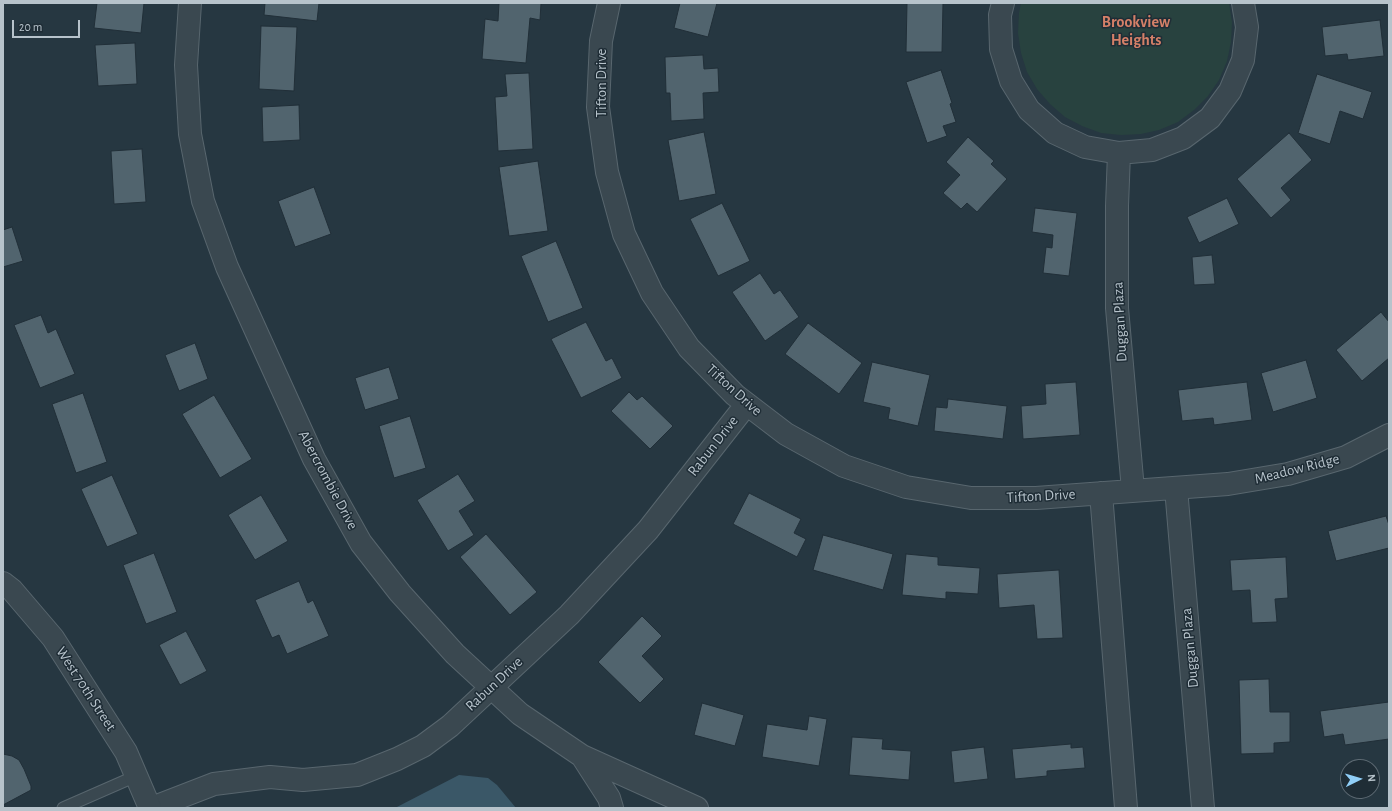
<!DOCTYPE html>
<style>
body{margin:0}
#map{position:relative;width:1392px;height:811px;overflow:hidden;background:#263741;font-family:"Alegreya Sans",sans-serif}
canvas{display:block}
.frame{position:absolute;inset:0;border:4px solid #b7c3cb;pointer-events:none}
.north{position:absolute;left:1340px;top:759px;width:40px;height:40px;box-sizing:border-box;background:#1f2d36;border:1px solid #5c6972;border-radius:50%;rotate:85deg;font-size:11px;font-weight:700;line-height:16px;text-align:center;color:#b7c3cb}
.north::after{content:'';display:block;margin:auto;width:14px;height:18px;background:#90cef7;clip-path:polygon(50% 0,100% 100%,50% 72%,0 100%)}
.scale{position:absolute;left:12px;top:20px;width:68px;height:18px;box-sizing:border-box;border:2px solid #b7c3cb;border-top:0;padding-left:5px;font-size:12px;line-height:14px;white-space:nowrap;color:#b7c3cb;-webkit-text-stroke:3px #1f2d36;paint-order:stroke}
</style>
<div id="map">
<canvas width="1392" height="811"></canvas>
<div class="frame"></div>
<div class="north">N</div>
<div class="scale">20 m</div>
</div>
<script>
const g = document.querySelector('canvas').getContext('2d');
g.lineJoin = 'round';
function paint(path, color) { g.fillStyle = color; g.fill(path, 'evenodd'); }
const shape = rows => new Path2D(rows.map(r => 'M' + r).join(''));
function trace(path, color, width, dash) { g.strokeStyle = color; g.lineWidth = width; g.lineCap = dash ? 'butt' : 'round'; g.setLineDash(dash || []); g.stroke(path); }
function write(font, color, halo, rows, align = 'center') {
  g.font = font + ' "Alegreya Sans",sans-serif'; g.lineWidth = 3; g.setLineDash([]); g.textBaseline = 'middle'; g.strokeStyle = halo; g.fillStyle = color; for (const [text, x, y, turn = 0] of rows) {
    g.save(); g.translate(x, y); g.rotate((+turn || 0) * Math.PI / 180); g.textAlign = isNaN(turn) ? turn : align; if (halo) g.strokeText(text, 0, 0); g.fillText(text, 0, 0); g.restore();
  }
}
paint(shape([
 [1021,3,1229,3,1232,22,1231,42,1227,61,1219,80,1208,96,1194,110,1178,122,1159,130,1141,134,1121,135,1101,133,1082,126,1065,117,1050,104,1037,89,1027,72,1021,53,1018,33,1019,13]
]), '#28423f');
paint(shape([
 [459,775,488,778,497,785,516,808,395,808]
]), '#3a5767');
const building = shape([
 [97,3,144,3,141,33,94,28,97,3],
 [265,3,319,3,317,21,264,15,265,3],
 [499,3,541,3,540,20,530,18,526,63,482,59,485,19,498,21,499,3],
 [680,3,717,3,708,37,674,28,680,3],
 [907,3,943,3,942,52,906,52,907,3],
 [1380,20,1384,56,1348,60,1347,54,1325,56,1322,27,1380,20],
 [261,26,297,27,294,91,259,89,261,26],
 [135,43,137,84,98,86,95,45,135,43],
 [703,55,704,69,718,68,719,92,703,93,704,119,671,121,670,93,666,93,665,57,703,55],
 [941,70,952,103,950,104,956,122,943,126,947,136,927,143,906,82,941,70],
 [529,73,533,149,498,151,495,97,507,96,505,74,529,73],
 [1317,74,1372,92,1363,119,1340,111,1330,144,1298,133,1317,74],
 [299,105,300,140,263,142,262,107,299,105],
 [704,132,716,194,679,201,668,140,704,132],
 [1289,133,1312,160,1281,188,1291,200,1271,218,1237,179,1289,133],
 [968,137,994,161,991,164,1007,179,977,212,967,203,961,209,943,193,960,175,946,162,968,137],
 [142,149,146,202,114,204,111,151,142,149],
 [538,161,548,231,509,236,499,167,538,161],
 [314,187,331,234,295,247,278,201,314,187],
 [1227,198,1239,224,1199,243,1187,217,1227,198],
 [722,203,750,261,718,276,690,219,722,203],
 [1035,208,1077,213,1069,276,1043,273,1046,247,1052,248,1053,235,1032,232,1035,208],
 [12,227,23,261,3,267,3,230,12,227],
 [556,241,583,308,548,322,521,256,556,241],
 [1212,255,1215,284,1194,285,1192,257,1212,255],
 [760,273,774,294,780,290,799,317,765,341,732,292,760,273],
 [1381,312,1389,322,1389,358,1362,381,1336,350,1381,312],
 [41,315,48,333,56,329,75,374,40,388,14,325,41,315],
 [586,322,606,361,612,358,622,378,581,398,551,339,586,322],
 [808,323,862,363,839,394,785,354,808,323],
 [195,343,208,379,179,391,165,355,195,343],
 [1306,360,1317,398,1273,412,1261,373,1306,360],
 [872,362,930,375,918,426,888,419,890,408,863,402,872,362],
 [389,367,399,399,365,410,355,378,389,367],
 [1076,382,1080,435,1023,439,1021,406,1046,404,1045,384,1076,382],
 [1247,382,1252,420,1214,425,1213,418,1182,421,1178,390,1247,382],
 [629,392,637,400,642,396,673,426,650,449,611,411,629,392],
 [83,393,107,462,76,473,52,404,83,393],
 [214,395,252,459,220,478,182,414,214,395],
 [948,399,1007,406,1003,439,934,431,936,407,947,408,948,399],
 [410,416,426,468,394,478,379,426,410,416],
 [458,474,475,501,459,511,474,535,448,551,417,500,458,474],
 [112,475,138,534,107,547,81,489,112,475],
 [749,493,801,519,794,533,806,539,797,557,733,524,749,493],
 [261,495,288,541,255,560,228,515,261,495],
 [1386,516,1389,525,1389,548,1336,561,1328,531,1386,516],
 [486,534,537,592,510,615,460,557,486,534],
 [823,535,893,554,883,590,813,570,823,535],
 [154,553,177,612,146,624,123,565,154,553],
 [906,554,938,557,938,565,980,568,978,594,946,592,946,599,902,595,906,554],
 [1286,557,1288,598,1275,599,1277,622,1252,623,1250,590,1232,591,1230,560,1286,557],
 [1059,570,1063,638,1037,639,1034,605,999,608,997,574,1059,570],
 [299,581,308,603,313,600,329,636,287,654,279,635,272,638,255,600,299,581],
 [642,616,662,636,642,656,664,679,640,703,598,662,642,616],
 [186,631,207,671,180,685,159,645,186,631],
 [1269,679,1270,712,1290,712,1290,742,1274,743,1274,753,1241,754,1239,680,1269,679],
 [1389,702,1389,739,1345,745,1343,734,1324,737,1320,711,1389,702],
 [702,703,744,715,735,746,694,735,702,703],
 [809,716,827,719,819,766,762,757,767,724,807,730,809,716],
 [852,737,883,739,882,749,911,751,909,780,849,775,852,737],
 [1071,744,1071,748,1083,747,1085,768,1047,771,1047,776,1015,779,1012,749,1071,744],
 [984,747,988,779,954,783,951,751,984,747],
 [3,754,12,756,19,760,24,769,31,786,31,790,3,805,3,754]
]);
paint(building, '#51646e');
trace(building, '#212f38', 1);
const service = shape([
 [63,808,136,776]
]);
const minor = shape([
 [190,3,186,65,190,134,203,201,227,267,314,459,361,543,400,593,455,654,520,714,582,756,697,808],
 [609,3,601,41,598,107,607,172,624,234,652,293,689,348,735,395,786,434,844,466,906,487,971,498,1036,498,1228,484,1288,474,1346,457,1389,435],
 [1003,3,1000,15,1001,49,1011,81,1029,110,1055,133,1085,147,1119,153,1152,150,1183,138,1210,118,1230,91,1243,60,1247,27,1243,3],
 [1119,153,1117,206,1117,308,1133,490],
 [1176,488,1203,808],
 [1101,493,1126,808],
 [582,756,609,798,612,808],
 [152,808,214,784,270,777,303,780,357,775,397,759,423,746,450,726,569,615,648,530,746,405]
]);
const tertiary = shape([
 [3,583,12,590,53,638,126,752,150,808]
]);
trace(service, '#58666e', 13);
trace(minor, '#58666e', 24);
trace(tertiary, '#58666e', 24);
trace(service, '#3a4850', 11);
trace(minor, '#3a4850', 22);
trace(tertiary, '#3a4850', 22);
write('15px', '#b7c3cb', '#1f2d36', [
 ["Tifton Drive",601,83,-90],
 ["Duggan Plaza",1120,322,-93],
 ["Tifton Drive",734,390,42],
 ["Rabun Drive",713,446,-52],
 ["Meadow Ridge",1297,469,-14],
 ["Abercrombie Drive",328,480,62],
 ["Tifton Drive",1041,496,-3],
 ["Duggan Plaza",1190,648,-95],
 ["Rabun Drive",494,684,-43],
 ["West 70th Street",86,689,57]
]);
write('bold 16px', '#d48068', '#1f2d36', [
 ["Brookview",1136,22],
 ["Heights",1136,40]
]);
</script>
